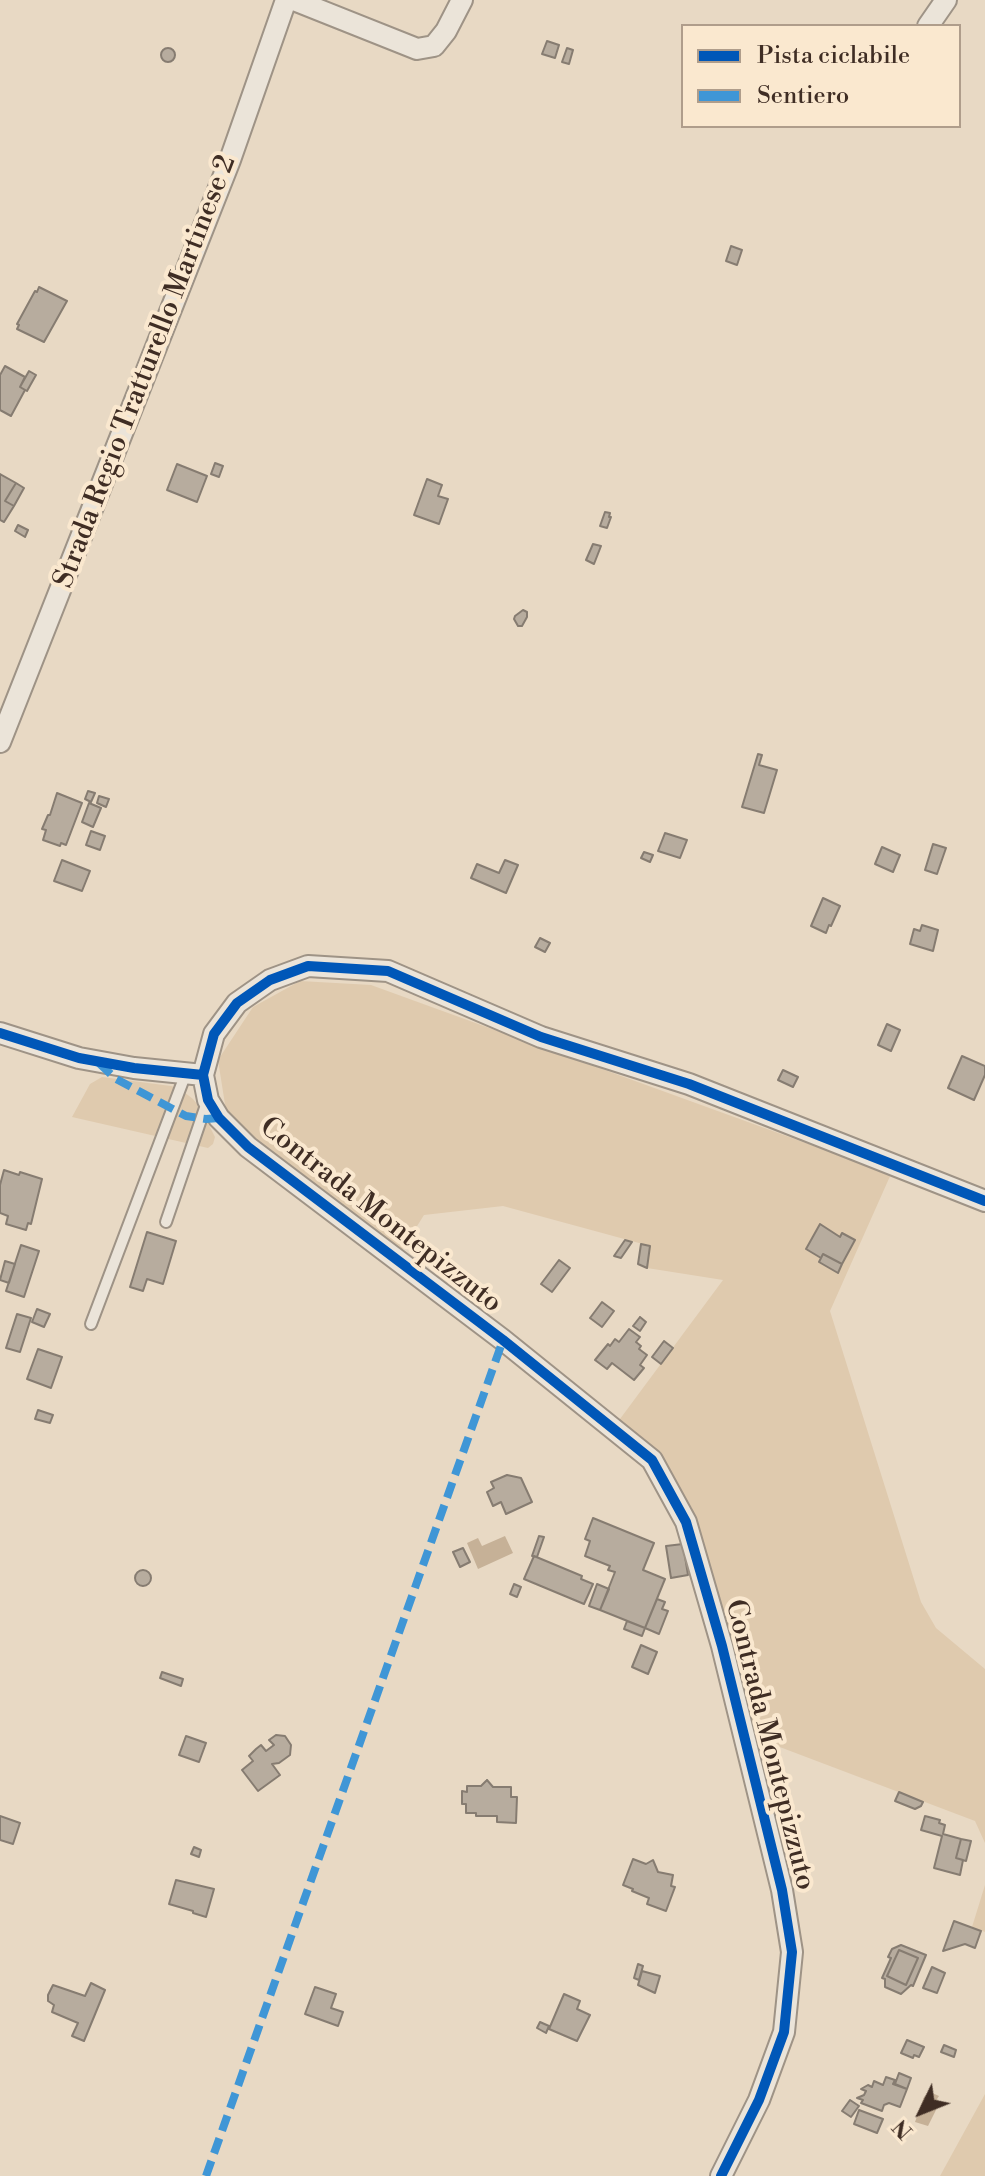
<!DOCTYPE html>
<style>
body{margin:0}
#map{position:relative;width:985px;height:2176px;overflow:hidden;background:#e8d9c4;font-family:"Libre Bodoni",serif}
canvas{display:block}
.legend{position:absolute;left:681px;top:24px;width:280px;height:104px;box-sizing:border-box;background:#fae8cf;border:2px solid #af9d8b;margin:0;padding:10px 14px;list-style:none;font-size:24px;color:#3f2d24}
.legend li{display:flex;align-items:center;gap:16px;height:40px}
.legend b{width:40px;border:2px solid #af9d8b}
.north{position:absolute;left:881px;top:2072px;width:80px;height:80px;-webkit-text-stroke:6px #fae8cf;paint-order:stroke;rotate:227deg;font-size:22px;font-weight:700;line-height:32px;text-align:center;color:#3f2d24}
.north::after{content:'';display:block;margin:auto;width:28px;height:36px;background:#3f2d24;clip-path:polygon(50% 0,100% 100%,50% 72%,0 100%)}
</style>
<div id="map">
<canvas width="985" height="2176"></canvas>
<ul class="legend">
<li><b style="height:10px;background:#0057b8"></b>Pista ciclabile</li>
<li><b style="height:10px;background:#3f96d6"></b>Sentiero</li>
</ul>
<div class="north">N</div>
</div>
<script>
const g = document.querySelector('canvas').getContext('2d');
g.lineJoin = 'round';
function paint(path, color) { g.fillStyle = color; g.fill(path, 'evenodd'); }
const shape = rows => new Path2D(rows.map(r => 'M' + r).join(''));
function trace(path, color, width, dash) { g.strokeStyle = color; g.lineWidth = width; g.lineCap = dash ? 'butt' : 'round'; g.setLineDash(dash || []); g.stroke(path); }
function write(font, color, halo, rows, align = 'center') {
  g.font = font + ' "Libre Bodoni",serif'; g.lineWidth = 8; g.setLineDash([]); g.textBaseline = 'middle'; g.strokeStyle = halo; g.fillStyle = color; for (const [text, x, y, turn = 0] of rows) {
    g.save(); g.translate(x, y); g.rotate((+turn || 0) * Math.PI / 180); g.textAlign = isNaN(turn) ? turn : align; if (halo) g.strokeText(text, 0, 0); g.fillText(text, 0, 0); g.restore();
  }
}
paint(shape([
 [300,981,371,985,891,1174,830,1311,921,1602,936,1628,985,1669,985,1843,975,1821,756,1738,692,1508,617,1423,723,1280,647,1268,650,1246,503,1206,424,1215,399,1255,227,1117,218,1060,253,1007],
 [102,1077,171,1086,180,1089,193,1099,201,1109,215,1137,213,1144,208,1148,72,1117,90,1084],
 [985,1885,985,1932,972,1927],
 [985,2094,985,2176,940,2176]
]), '#dfcaae');
paint(shape([
 [505,1536,513,1553,478,1569,467,1543,478,1538,482,1546],
 [930,2092,939,2096,937,2099,940,2102,928,2126,915,2122,924,2097]
]), '#c6b197');
const building = shape([
 [547,41,559,45,555,58,542,54,547,41],
 [567,48,573,50,569,64,562,62,567,48],
 '161 55a7 7 0 1 1 14 0a7 7 0 1 1-14 0Z',
 [731,246,742,250,737,265,726,261,731,246],
 [39,287,67,301,44,342,17,329,19,325,17,324,35,291,37,292,39,287],
 [5,366,25,377,20,387,25,390,11,416,0,410,0,375,5,366],
 [29,371,36,375,27,391,20,387,29,371],
 [215,463,223,466,219,477,211,474,215,463],
 [177,464,207,476,197,502,167,490,177,464],
 [0,474,16,483,5,501,14,506,4,522,0,520,0,474],
 [427,479,442,485,438,496,448,499,439,524,414,515,427,479],
 [16,483,24,488,14,506,5,501,16,483],
 [605,512,610,513,609,517,611,517,607,528,600,526,605,512],
 [18,525,28,530,25,537,15,531,18,525],
 [593,544,601,546,594,564,586,560,593,544],
 [523,610,527,612,527,617,522,626,518,626,514,619,515,616,523,610],
 [758,754,762,755,759,765,777,770,764,813,742,807,758,754],
 [88,791,95,793,91,802,85,799,88,791],
 [57,793,82,803,66,845,61,843,60,846,43,840,46,830,42,829,48,815,50,815,57,793],
 [99,796,109,799,106,807,97,803,99,796],
 [89,803,101,808,93,827,82,822,89,803],
 [91,831,105,836,100,850,86,845,91,831],
 [665,833,687,840,680,858,658,851,665,833],
 [933,844,946,848,937,874,925,870,933,844],
 [882,847,900,855,893,872,875,864,882,847],
 [644,852,653,855,650,862,641,858,644,852],
 [62,860,90,871,82,891,54,881,62,860],
 [505,860,518,865,506,893,471,878,477,864,499,873,505,860],
 [823,898,840,906,831,926,829,925,826,933,811,926,823,898],
 [922,925,938,930,933,951,910,944,914,929,920,931,922,925],
 [540,938,550,943,545,952,535,947,540,938],
 [887,1024,900,1030,891,1051,878,1045,887,1024],
 [962,1056,985,1066,985,1075,974,1100,948,1088,962,1056],
 [783,1070,798,1077,793,1087,778,1080,783,1070],
 [4,1170,19,1175,20,1172,42,1179,31,1224,28,1223,26,1230,6,1224,8,1216,0,1213,0,1185,4,1170],
 [820,1224,840,1237,842,1233,855,1240,842,1264,823,1254,821,1258,806,1249,820,1224],
 [147,1232,176,1241,163,1284,147,1279,143,1291,130,1287,147,1232],
 [625,1240,632,1242,621,1258,614,1256,625,1240],
 [641,1244,650,1246,647,1268,638,1264,641,1244],
 [21,1245,39,1251,24,1297,6,1291,21,1245],
 [823,1254,842,1264,838,1273,819,1262,823,1254],
 [559,1260,570,1268,552,1292,541,1284,559,1260],
 [5,1261,15,1264,9,1283,0,1280,5,1261],
 [602,1302,614,1311,602,1327,590,1318,602,1302],
 [37,1309,50,1314,44,1327,32,1322,37,1309],
 [17,1314,31,1318,20,1352,6,1348,17,1314],
 [640,1317,646,1322,640,1331,633,1326,640,1317],
 [629,1329,640,1337,636,1342,641,1346,639,1349,647,1355,640,1365,644,1368,634,1380,612,1363,607,1369,595,1360,608,1344,610,1346,615,1339,619,1342,629,1329],
 [664,1341,673,1348,661,1364,652,1357,664,1341],
 [38,1349,62,1357,51,1388,27,1379,38,1349],
 [38,1410,53,1415,50,1423,35,1419,38,1410],
 [507,1475,521,1478,532,1502,506,1514,501,1502,493,1506,487,1492,494,1488,491,1482,507,1475],
 [593,1518,654,1543,643,1570,665,1579,645,1628,600,1610,615,1572,608,1570,610,1566,585,1556,590,1541,585,1539,593,1518],
 [539,1536,544,1537,537,1557,532,1556,539,1536],
 [683,1544,688,1575,671,1578,666,1546,683,1544],
 [463,1548,470,1562,460,1567,453,1552,463,1548],
 [534,1556,582,1576,581,1579,593,1584,584,1604,524,1579,534,1556],
 '135 1578a8 8 0 1 1 16 0a8 8 0 1 1-16 0Z',
 [514,1584,521,1587,517,1597,510,1594,514,1584],
 [597,1584,609,1589,600,1610,589,1606,597,1584],
 [657,1599,665,1602,662,1609,668,1611,659,1634,645,1628,657,1599],
 [627,1621,645,1628,642,1636,624,1629,627,1621],
 [641,1645,657,1652,648,1674,632,1667,641,1645],
 [162,1672,183,1679,181,1686,160,1678,162,1672],
 [276,1735,285,1736,291,1745,290,1755,279,1763,272,1764,280,1775,258,1791,242,1770,253,1761,249,1756,256,1749,261,1745,266,1751,274,1745,269,1740,276,1735],
 [186,1736,206,1743,199,1762,179,1755,186,1736],
 [487,1780,493,1787,511,1787,511,1797,517,1797,516,1823,497,1822,497,1816,476,1816,476,1813,466,1813,466,1804,462,1804,462,1791,467,1792,467,1786,481,1786,487,1780],
 [899,1792,923,1802,921,1806,915,1809,895,1801,899,1792],
 [0,1816,20,1823,13,1844,0,1840,0,1816],
 [925,1816,940,1820,939,1823,945,1825,943,1834,961,1839,956,1858,963,1860,960,1875,934,1868,942,1836,921,1830,925,1816],
 [961,1839,971,1841,966,1861,956,1858,961,1839],
 [194,1847,201,1850,199,1857,191,1854,194,1847],
 [633,1859,646,1864,653,1860,658,1872,673,1875,671,1886,675,1887,666,1911,647,1904,649,1898,632,1891,633,1889,623,1885,633,1859],
 [176,1880,214,1889,206,1917,193,1913,193,1911,169,1904,176,1880],
 [954,1921,981,1931,975,1948,965,1944,943,1951,954,1921],
 [901,1945,926,1955,913,1986,911,1985,901,1994,885,1987,885,1979,882,1978,891,1958,888,1957,892,1949,901,1945],
 [899,1950,918,1958,906,1985,887,1976,899,1950],
 [899,1950,918,1958,906,1985,887,1976,899,1950],
 [638,1964,643,1966,639,1980,634,1978,638,1964],
 [932,1967,945,1973,937,1993,923,1988,932,1967],
 [642,1971,660,1976,655,1993,638,1985,642,1971],
 [91,1983,105,1990,84,2041,72,2036,78,2023,52,2012,54,2005,48,2001,48,1995,53,1985,85,1996,91,1983],
 [315,1987,336,1994,331,2008,343,2012,338,2026,305,2014,315,1987],
 [564,1994,580,2001,577,2009,590,2015,577,2041,549,2029,564,1994],
 [540,2022,549,2026,546,2033,537,2028,540,2022],
 [907,2040,924,2047,919,2057,914,2055,913,2058,901,2053,907,2040],
 [944,2045,956,2050,954,2057,941,2052,944,2045],
 [899,2073,911,2078,907,2089,895,2084,899,2073],
 [886,2077,895,2080,893,2084,907,2089,900,2107,889,2103,884,2105,882,2111,861,2103,863,2100,857,2098,864,2095,866,2091,861,2089,868,2085,872,2087,874,2081,883,2085,886,2077],
 [850,2100,859,2106,851,2117,842,2111,850,2100],
 [859,2110,883,2119,877,2133,854,2124,859,2110]
]);
paint(building, '#b7ac9e');
trace(building, '#867c71', 2);
const service = shape([
 [166,1222,207,1102],
 [91,1324,186,1073]
]);
const minor = shape([
 [294,0,417,49,434,46,446,31,462,0],
 [928,26,946,0],
 [0,742,230,160,286,0],
 [0,1033,79,1058,134,1068,203,1075],
 [721,2176,759,2100,784,2032,792,1952,782,1890,722,1646,686,1522,652,1460,503,1340,248,1147,219,1118,208,1100,203,1075,214,1034,237,1003,270,980,308,966,388,971,541,1037,689,1084,985,1201]
]);
trace(service, '#9e9386', 14);
trace(minor, '#9e9386', 24);
trace(service, '#ebe4d9', 10);
trace(minor, '#ebe4d9', 20);
trace(shape([
 [99,1063,116,1079,186,1116,206,1119,219,1118],
 [206,2176,503,1340]
]), '#3f96d6', 8, [16, 8]);
trace(shape([
 [0,1033,79,1058,134,1068,203,1075],
 [721,2176,759,2100,784,2032,792,1952,782,1890,722,1646,686,1522,652,1460,503,1340,248,1147,219,1118,208,1100,203,1075,214,1034,237,1003,270,980,308,966,388,971,541,1037,689,1084,985,1201]
]), '#0057b8', 10);
write('28px', '#3f2d24', '#fae8cf', [
 ["Strada Regio Tratturello Martinese 2",146,372,-69],
 ["Contrada Montepizzuto",380,1216,38],
 ["Contrada Montepizzuto",769,1745,76]
]);
</script>
